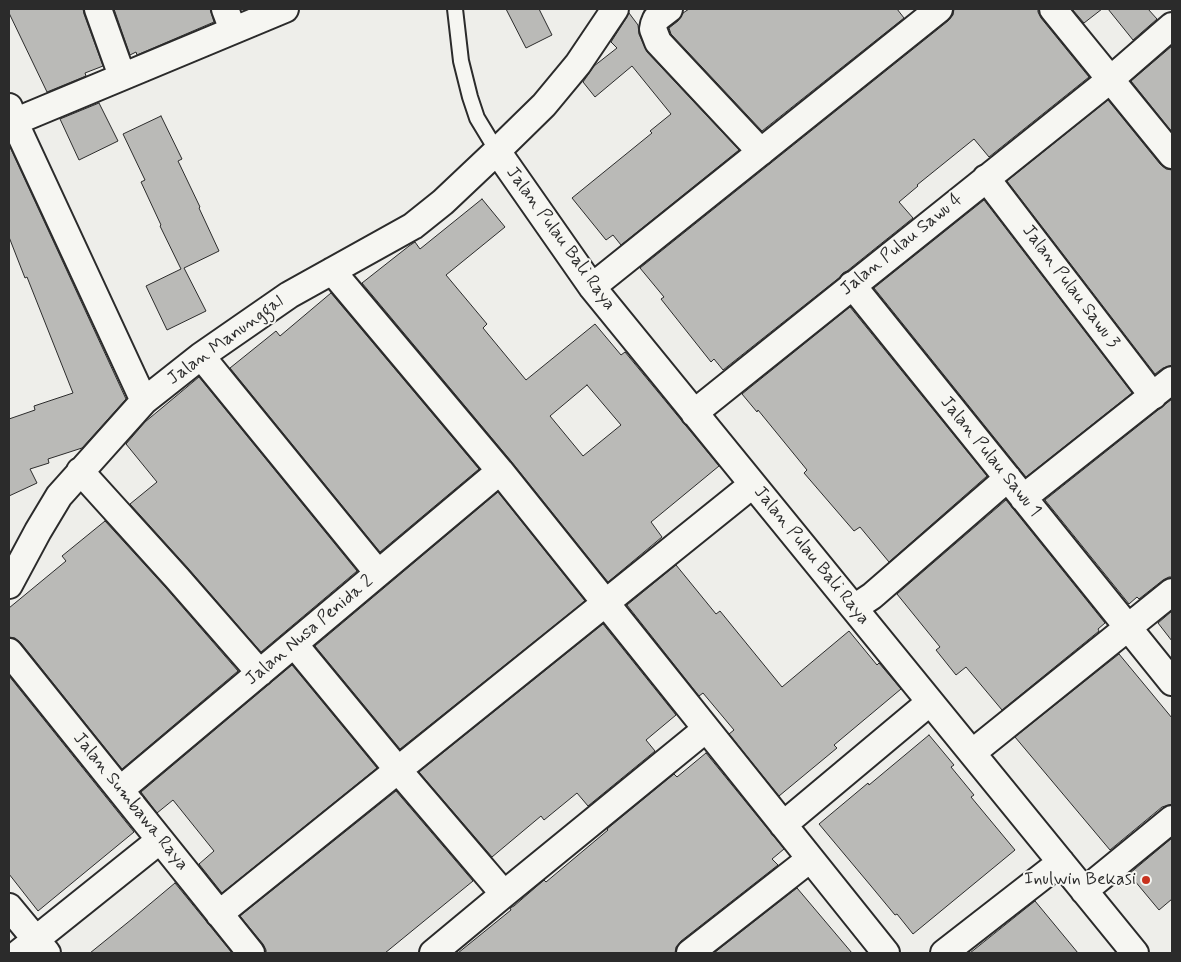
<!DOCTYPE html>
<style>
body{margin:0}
#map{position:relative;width:1181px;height:962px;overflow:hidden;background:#eeeeea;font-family:Mynerve,sans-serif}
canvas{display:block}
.frame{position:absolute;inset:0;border:10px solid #2b2b2b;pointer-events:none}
</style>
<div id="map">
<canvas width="1181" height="962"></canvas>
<div class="frame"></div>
</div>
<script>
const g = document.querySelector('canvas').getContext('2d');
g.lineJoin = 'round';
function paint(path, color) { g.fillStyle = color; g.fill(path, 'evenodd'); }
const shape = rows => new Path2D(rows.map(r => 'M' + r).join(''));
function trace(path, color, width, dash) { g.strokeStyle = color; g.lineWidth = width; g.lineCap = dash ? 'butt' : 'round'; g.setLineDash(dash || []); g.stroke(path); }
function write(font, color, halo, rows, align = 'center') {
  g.font = font + ' Mynerve,sans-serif'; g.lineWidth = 4; g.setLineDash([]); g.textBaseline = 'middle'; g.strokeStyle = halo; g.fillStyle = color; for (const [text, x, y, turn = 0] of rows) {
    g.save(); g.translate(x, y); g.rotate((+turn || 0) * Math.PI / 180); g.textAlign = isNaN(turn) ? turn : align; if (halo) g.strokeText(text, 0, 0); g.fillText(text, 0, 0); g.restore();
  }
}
const building = shape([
 [9,9,83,9,84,14,103,66,85,73,86,76,47,92,9,13,9,9],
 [114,9,210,9,214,22,137,55,136,52,130,55,114,9],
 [506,9,539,9,552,35,526,48,506,9],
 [689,9,897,9,904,18,762,131,671,34,669,28,678,21,683,13,689,9],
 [954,9,1038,9,1038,12,1041,18,1089,77,989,157,974,139,917,185,918,186,899,202,913,218,847,271,843,273,840,277,723,370,714,359,711,362,661,299,664,297,640,268,948,21,953,15,954,9],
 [1072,9,1102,9,1084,23,1072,9],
 [1108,9,1148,9,1157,19,1133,40,1108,9],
 [629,13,638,25,639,34,647,52,739,150,621,245,613,235,606,240,572,198,652,133,650,131,671,114,632,66,595,97,583,82,594,66,617,48,611,42,627,17,629,13],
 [1172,46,1172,132,1131,81,1172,46],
 [1108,100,1160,164,1166,169,1172,170,1172,365,1163,368,1155,374,1007,181,1108,100],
 [99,103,118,141,79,160,60,119,99,103],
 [161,116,182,159,178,161,200,207,199,208,219,251,184,268,206,311,167,330,146,286,181,269,160,226,161,225,141,182,145,180,123,134,161,116],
 [9,145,126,399,82,448,48,459,49,463,30,469,37,483,9,496,9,419,35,410,34,406,73,393,27,277,25,278,9,237,9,145],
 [482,199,505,227,446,275,487,324,483,328,526,380,595,324,621,355,625,352,719,466,651,522,662,537,608,582,511,461,362,283,409,246,415,242,420,249,482,199],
 [587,385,621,425,583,456,550,416,587,385],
 [984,200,1132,393,1026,477,874,288,984,200],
 [331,293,479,469,380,552,230,368,276,331,280,336,331,293],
 [850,307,987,476,889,562,860,527,854,531,804,473,807,470,758,410,757,412,742,394,850,307],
 [199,377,357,571,261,652,188,568,130,504,157,482,126,444,145,422,199,377],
 [1172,399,1172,577,1169,577,1163,580,1139,599,1137,597,1129,604,1045,500,1172,399],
 [498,492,585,601,400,749,315,646,498,492],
 [1006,500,1105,623,1098,629,1099,631,1002,710,966,667,956,675,936,650,940,647,897,594,1006,500],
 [105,521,166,588,238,671,122,769,21,643,15,638,9,637,9,608,66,561,62,556,105,521],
 [676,565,716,614,720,611,782,687,849,631,877,665,879,663,901,689,834,745,837,748,779,796,729,734,734,730,703,693,699,696,627,605,676,565],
 [1172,611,1172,641,1158,623,1172,611],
 [603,624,676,715,646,740,655,751,588,806,577,793,544,820,541,816,492,857,419,772,603,624],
 [1119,654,1172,718,1172,804,1162,807,1110,850,1015,737,1119,654],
 [292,665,377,768,222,893,199,864,214,851,173,800,157,813,141,792,292,665],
 [9,676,134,832,38,911,9,874,9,676],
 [929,735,954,765,951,767,974,795,971,797,1015,850,913,934,897,914,895,915,871,886,819,824,868,783,869,785,929,735],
 [706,753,784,849,772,859,778,865,681,941,676,947,675,953,458,953,511,910,510,908,514,906,544,880,546,882,608,830,607,829,674,774,677,777,706,753],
 [396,791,473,881,385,953,266,953,266,950,263,944,240,916,396,791],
 [1172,838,1172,899,1159,910,1129,874,1172,838],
 [175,883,232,953,90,953,132,919,175,883],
 [797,888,852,953,714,953,797,888],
 [1035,901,1078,953,970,953,1035,901]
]);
paint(building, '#babab7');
trace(building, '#2b2b2b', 1);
const lane = shape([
 [455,9,461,61,470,97,477,118,497,151]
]);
const street = shape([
 [98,9,122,76],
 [225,9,233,30],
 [669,9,656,19,654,24,653,29,658,42,761,152],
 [1053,9,1172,155],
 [9,107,14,121,144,401],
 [9,124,285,9],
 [497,151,592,287,1135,953],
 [986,178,1153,396],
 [332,271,500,471,886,953],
 [852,285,1172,682],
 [592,287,939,9],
 [201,356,378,573],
 [694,413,1111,79,1172,26],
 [80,471,177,578,260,673],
 [1023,498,1172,380],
 [9,585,38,531,59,496,144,401,201,356,289,295,413,226,443,202,497,151,544,105,578,64,615,9],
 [854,608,872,596,1008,478],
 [294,644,398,770,504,894],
 [9,652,251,953],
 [972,753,1172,592],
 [120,790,500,471],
 [783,825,930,702],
 [1084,891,1172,819],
 [9,907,47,953],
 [219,914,752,485],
 [19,953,160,840],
 [433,953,504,894,706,729],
 [690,953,810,859],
 [944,953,1061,862]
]);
trace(lane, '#2b2b2b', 18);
trace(street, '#2b2b2b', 30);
trace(lane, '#f6f6f2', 14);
trace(street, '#f6f6f2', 26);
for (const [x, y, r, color] of [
 [1146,880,5,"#c8321e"]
]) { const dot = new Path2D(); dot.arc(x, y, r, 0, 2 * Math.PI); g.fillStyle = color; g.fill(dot); trace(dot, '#f6f6f2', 2); }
write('18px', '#2b2b2b', '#f6f6f2', [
 ["Jalan Pulau Bali Raya",560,239,54],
 ["Jalan Pulau Sawu 4",902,245,-39],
 ["Jalan Pulau Sawu 3",1070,287,53],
 ["Jalan Manunggal",226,341,-36],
 ["Jalan Pulau Sawu 1",990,457,51],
 ["Jalan Pulau Bali Raya",811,556,51],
 ["Jalan Nusa Penida 2",310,631,-40],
 ["Jalan Sumbawa Raya",130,802,51]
]);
write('18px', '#2b2b2b', '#f6f6f2', [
 ["Inulwin Bekasi",1136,880]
], 'right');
</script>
